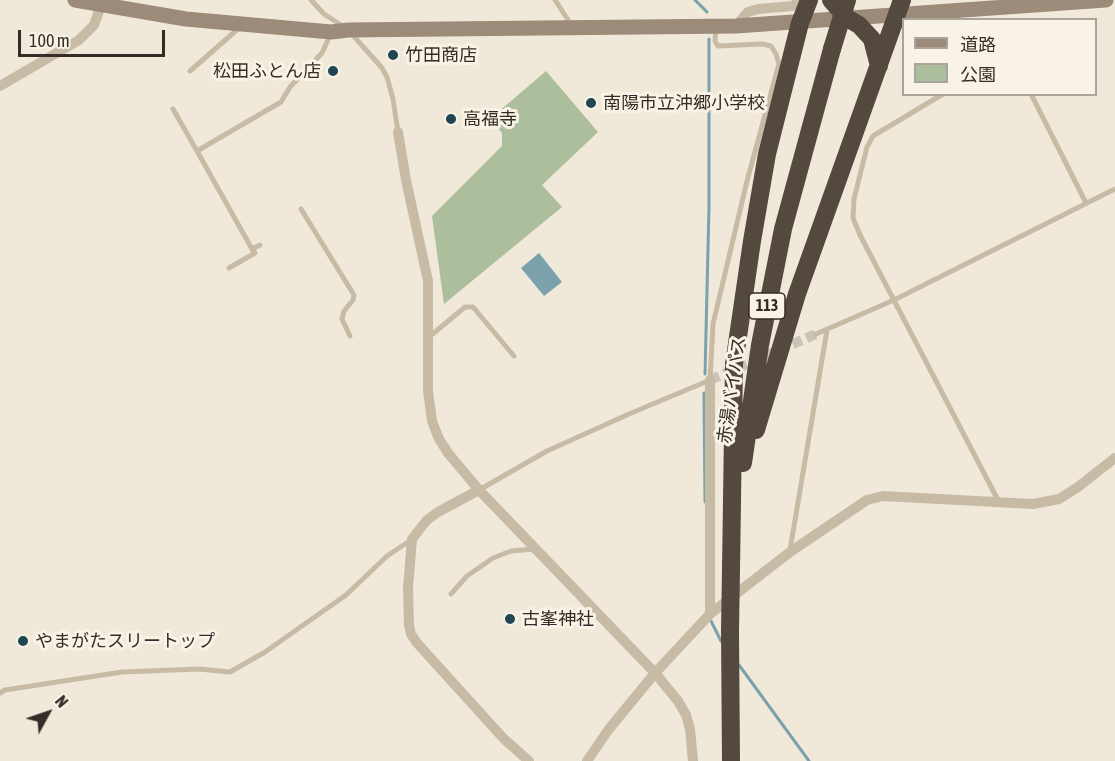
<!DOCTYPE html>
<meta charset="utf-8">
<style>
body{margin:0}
#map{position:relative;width:1115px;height:761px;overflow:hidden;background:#f0e9da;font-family:"Asap Condensed","Noto Sans JP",sans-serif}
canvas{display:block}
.legend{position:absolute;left:902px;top:18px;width:195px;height:78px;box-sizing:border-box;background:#f8f3e6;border:2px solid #aaa49a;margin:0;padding:8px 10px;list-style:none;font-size:18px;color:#342d27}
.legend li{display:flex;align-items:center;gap:12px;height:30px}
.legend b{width:30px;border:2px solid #aaa49a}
.north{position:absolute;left:18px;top:683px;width:60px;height:60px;-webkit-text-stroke:4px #f8f3e6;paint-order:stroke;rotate:50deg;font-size:16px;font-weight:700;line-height:24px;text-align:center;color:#342d27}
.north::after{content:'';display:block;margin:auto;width:21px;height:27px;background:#342d27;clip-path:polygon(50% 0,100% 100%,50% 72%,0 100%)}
.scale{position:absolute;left:18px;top:30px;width:147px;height:27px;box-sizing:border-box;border:3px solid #342d27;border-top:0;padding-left:8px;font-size:18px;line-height:21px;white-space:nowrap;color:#342d27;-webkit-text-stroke:4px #f8f3e6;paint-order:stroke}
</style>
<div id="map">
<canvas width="1115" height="761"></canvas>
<ul class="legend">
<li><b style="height:8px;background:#9b8b78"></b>道路</li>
<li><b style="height:16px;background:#acbe9b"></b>公園</li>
</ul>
<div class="north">N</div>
<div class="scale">100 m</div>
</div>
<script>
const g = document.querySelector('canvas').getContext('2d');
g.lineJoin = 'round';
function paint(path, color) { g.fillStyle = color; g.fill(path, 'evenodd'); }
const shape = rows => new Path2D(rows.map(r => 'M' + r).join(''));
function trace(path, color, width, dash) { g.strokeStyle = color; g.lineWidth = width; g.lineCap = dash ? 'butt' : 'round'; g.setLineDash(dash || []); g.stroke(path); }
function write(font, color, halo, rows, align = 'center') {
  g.font = font + ' "Asap Condensed","Noto Sans JP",sans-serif'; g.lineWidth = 6; g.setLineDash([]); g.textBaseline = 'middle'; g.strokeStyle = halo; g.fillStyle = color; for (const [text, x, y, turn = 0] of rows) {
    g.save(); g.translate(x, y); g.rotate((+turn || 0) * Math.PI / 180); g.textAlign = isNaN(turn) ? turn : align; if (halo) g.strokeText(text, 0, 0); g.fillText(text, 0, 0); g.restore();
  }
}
paint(shape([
 [546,71,598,132,542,185,562,207,444,304,432,216,502,146,502,133,490,119]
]), '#acbe9b');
paint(shape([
 [539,253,562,282,544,296,521,268]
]), '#7aa1ac');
trace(shape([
 [695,0,707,12],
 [705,374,709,207,709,39],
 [704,393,705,502],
 [711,621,721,641],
 [739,665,809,761]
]), '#7aa1ac', 3);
trace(shape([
 [710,380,816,334]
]), '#cac3b6', 10, [10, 5]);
trace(shape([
 [311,0,324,14,344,27],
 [555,0,572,26],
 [351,33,382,68,387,77,393,99,398,132],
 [190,71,239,28],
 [943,94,873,136,867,147,854,199,853,218,860,235,999,502],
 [1031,94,1086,203],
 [173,109,197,151,281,102,290,87,322,53,331,33],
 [197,151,252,249,260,245],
 [301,209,354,295,353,300,344,311,342,319,350,336],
 [229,268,255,253,252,249],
 [816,334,894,300,1115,189],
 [429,337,465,307,473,307,514,356],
 [479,490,547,451,629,414,710,380,713,324,747,181,779,64,776,54,771,46,762,44,718,46,715,41,716,27],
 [790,550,827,330],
 [451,594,467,576,493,558,511,551,534,549],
 [0,693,5,690,122,672,199,669,230,672,265,652,346,595,387,556,411,540]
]), '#c7bba6', 5);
trace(shape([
 [736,26,748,12,758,9,793,6,799,0],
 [0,86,79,40,94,25,103,0],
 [398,132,406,180,428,281,428,391,432,421,439,439,448,453,479,490,655,673,678,701,686,715,690,729,693,761],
 [710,380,710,614],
 [479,490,438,512,427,520,412,539,408,588,409,625,411,634,417,643,504,739,529,761],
 [587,761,609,729,655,673,710,614,790,552,867,500,883,496,1033,504,1059,499,1078,487,1115,458]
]), '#c7bba6', 10);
trace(shape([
 [75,0,186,19,331,32,348,30,736,26,1106,0]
]), '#9b8b78', 15);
trace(shape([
 [831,0,847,18,859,25,872,39,879,66],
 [756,430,797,294,902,0],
 [743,463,760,345,783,229,832,49],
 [731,569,734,364,752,241,767,154,800,23,809,0],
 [730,631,731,761]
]), '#54493e', 18);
trace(shape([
 [832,49,847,0],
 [730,631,731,569]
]), '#54493e', 18);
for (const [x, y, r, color] of [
 [393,55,6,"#1e4653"],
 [333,71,6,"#1e4653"],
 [591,103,6,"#1e4653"],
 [451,119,6,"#1e4653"],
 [510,619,6,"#1e4653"],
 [23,641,6,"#1e4653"]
]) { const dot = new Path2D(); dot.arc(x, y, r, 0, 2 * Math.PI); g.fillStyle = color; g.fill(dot); trace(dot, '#f8f3e6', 2); }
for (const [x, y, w] of [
 [767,306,36]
]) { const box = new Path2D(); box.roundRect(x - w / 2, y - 13, w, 26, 4.5); g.fillStyle = '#f8f3e6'; g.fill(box); trace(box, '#342d27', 1.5); }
write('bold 16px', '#342d27', null, [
 ["113",767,306]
]);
write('18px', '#342d27', '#f8f3e6', [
 ["竹田商店",405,55],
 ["松田ふとん店",321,71,"right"],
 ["南陽市立沖郷小学校",603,103],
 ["高福寺",463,119],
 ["古峯神社",522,619],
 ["やまがたスリートップ",35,641]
], 'left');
write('18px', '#342d27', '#f8f3e6', [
 ["赤湯バイパス",732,390,-82]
]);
</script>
